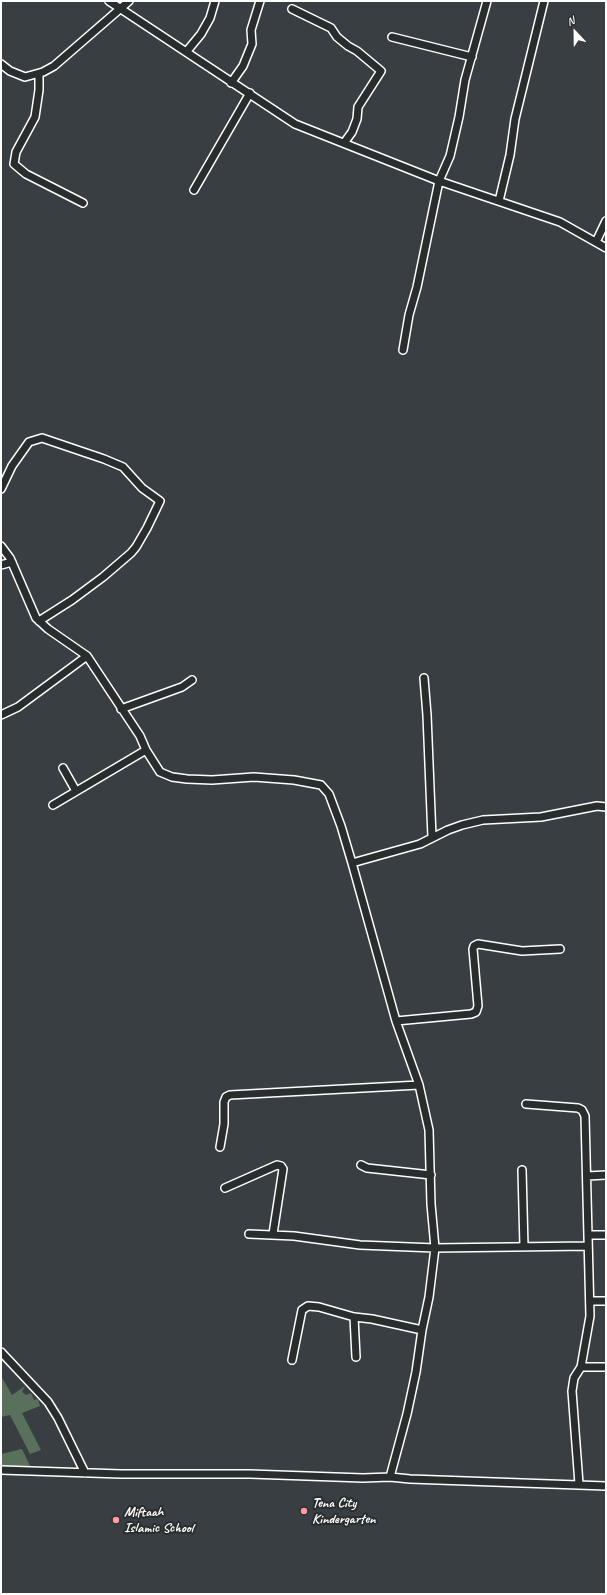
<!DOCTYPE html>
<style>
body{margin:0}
#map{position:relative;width:607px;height:1595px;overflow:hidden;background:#393e43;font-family:Caveat,sans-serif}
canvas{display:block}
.frame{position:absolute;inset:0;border:2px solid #fff;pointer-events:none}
.north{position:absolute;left:555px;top:12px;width:40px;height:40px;-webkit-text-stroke:3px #2a2d2e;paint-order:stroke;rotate:338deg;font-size:11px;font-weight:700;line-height:16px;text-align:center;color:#fff}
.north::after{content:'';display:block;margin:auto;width:14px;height:18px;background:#fff;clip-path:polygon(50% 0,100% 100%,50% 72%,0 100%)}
</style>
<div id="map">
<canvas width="607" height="1595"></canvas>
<div class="frame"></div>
<div class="north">N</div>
</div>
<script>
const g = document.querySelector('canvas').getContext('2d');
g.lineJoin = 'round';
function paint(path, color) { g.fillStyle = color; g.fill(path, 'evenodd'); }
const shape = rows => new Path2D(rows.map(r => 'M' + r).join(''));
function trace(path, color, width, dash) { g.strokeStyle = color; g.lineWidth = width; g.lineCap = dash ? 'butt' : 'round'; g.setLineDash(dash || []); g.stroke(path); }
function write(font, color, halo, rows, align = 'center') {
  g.font = font + ' Caveat,sans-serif'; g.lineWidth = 4; g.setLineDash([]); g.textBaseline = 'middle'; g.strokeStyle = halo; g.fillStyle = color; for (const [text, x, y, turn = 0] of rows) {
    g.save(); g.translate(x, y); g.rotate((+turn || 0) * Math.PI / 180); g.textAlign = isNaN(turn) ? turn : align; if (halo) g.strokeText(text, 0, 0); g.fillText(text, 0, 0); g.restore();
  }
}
paint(shape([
 [1,1376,12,1395,25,1386,22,1392,26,1395,31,1393,34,1400,38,1399,40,1406,22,1413,41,1450,30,1454,10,1415,1,1417],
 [22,1449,32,1470,1,1469,1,1454]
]), '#59705c');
const street = shape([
 [109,1,295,124,439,181,560,222,606,248],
 [292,9,331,28,337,37,348,46,357,51,381,71,358,107,357,119,352,132,344,143],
 [392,37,472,57],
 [187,51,201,34,210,18,215,1],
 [1,64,10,71,25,77,43,72,54,66,129,1],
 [39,74,39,90,35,117,16,152,14,164,26,174,83,203],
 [231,83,243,66,252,44,251,30,260,1],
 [194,190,250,93],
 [499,201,510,155,515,119,544,1],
 [596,242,606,221],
 [403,350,409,315,417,287,439,181,450,156,459,117,465,80,487,1],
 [1,489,12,466,29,442,42,438,104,459,123,467,142,488,160,501,147,528,136,547,131,553,103,577,72,600,39,621],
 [1,546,10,558,36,618,48,629,87,656,140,736,146,750],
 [1,565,12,562],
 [424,678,427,715,432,837],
 [121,709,182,687,192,680],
 [1,715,18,707,87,656],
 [63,768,76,791],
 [53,805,146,750,160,772,172,777,187,779,212,780,254,777,294,780,321,785,329,794,341,826,352,863,396,1021,419,1085,429,1130,431,1204,435,1248,429,1297,422,1330,416,1372,407,1414,390,1477],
 [352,863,420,844,448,830,462,825,483,820,541,817,597,806,606,807],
 [396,1021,471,1014,476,1012,478,1006,473,949,474,946,478,944,522,951,560,949],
 [526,1104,578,1108,582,1110,585,1116,590,1316,581,1367,574,1378,572,1391,579,1484],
 [220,1147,224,1124,224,1102,226,1097,230,1095,419,1085],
 [361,1165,367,1168,431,1175],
 [522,1170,524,1247],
 [587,1176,606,1175],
 [225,1188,277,1165,281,1166,283,1169,273,1234],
 [249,1234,294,1236,360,1245,435,1248,588,1246],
 [588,1235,606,1235],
 [590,1301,606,1301],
 [354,1317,356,1357],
 [1,1352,48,1402,58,1418,85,1473],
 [292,1360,302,1310,308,1306,319,1307,354,1317,372,1319,422,1330],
 [581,1367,606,1367],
 [1,1470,121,1474,250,1474,363,1478,390,1477,410,1479,606,1486]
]);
trace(street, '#fff', 10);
trace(street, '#2a2d2e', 7);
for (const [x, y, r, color] of [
 [304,1511,4,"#ff9aa2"],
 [116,1520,4,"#ff9aa2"]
]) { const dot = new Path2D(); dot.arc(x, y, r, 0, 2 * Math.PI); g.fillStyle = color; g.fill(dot); trace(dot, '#2a2d2e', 1.5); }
write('bold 14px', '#fff', '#2a2d2e', [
 ["Tena City",312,1503],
 ["Kindergarten",312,1519],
 ["Miftaah",124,1512],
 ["Islamic School",124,1528]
], 'left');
</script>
